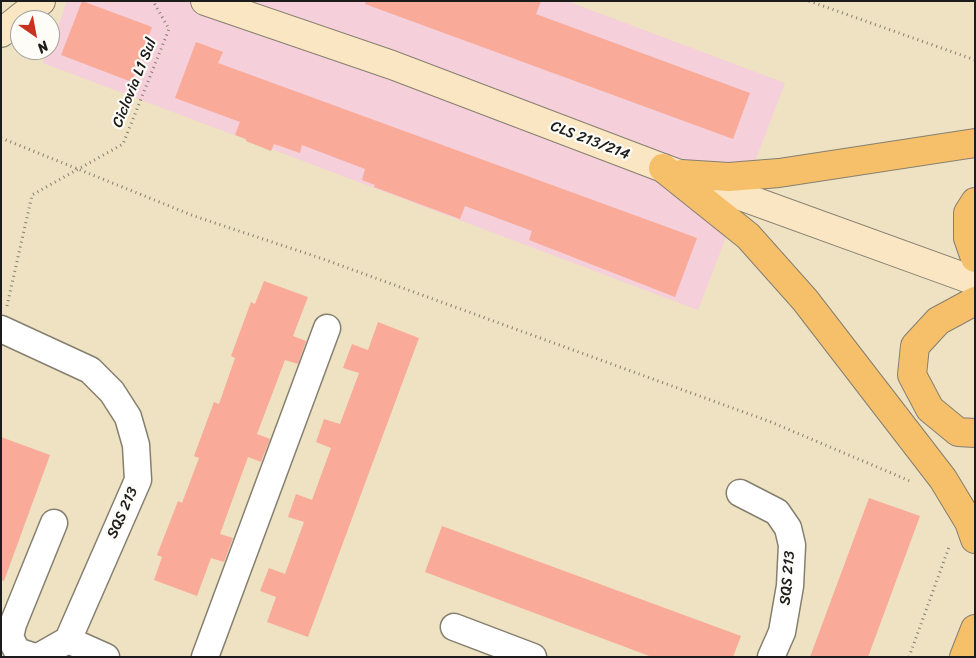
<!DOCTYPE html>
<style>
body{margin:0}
#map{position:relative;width:976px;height:658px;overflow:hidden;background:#eee2c2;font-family:Sriracha,sans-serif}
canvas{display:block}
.frame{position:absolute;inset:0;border:2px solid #1c1c1c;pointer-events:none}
.north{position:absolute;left:10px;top:10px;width:50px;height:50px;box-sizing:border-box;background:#fdfcf7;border:1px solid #a3a29f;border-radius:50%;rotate:147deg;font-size:14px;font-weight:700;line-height:20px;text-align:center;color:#1c1c1c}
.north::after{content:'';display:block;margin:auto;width:18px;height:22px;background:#c8321e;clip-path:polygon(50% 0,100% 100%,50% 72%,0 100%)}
</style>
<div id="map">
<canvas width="976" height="658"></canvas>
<div class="frame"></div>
<div class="north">N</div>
</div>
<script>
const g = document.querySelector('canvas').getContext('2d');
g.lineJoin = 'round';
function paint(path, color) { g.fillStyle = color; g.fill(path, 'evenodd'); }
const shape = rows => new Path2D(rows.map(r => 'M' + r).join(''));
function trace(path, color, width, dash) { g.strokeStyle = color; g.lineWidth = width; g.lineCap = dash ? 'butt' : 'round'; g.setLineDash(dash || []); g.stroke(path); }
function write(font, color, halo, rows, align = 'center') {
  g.font = font + ' Sriracha,sans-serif'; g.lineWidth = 4.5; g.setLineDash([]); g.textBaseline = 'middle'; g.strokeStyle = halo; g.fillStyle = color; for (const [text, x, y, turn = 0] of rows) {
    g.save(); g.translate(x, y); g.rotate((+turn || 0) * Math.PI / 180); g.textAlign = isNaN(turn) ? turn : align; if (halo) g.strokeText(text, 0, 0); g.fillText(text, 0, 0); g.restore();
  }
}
paint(shape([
 [67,1,567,1,785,83,698,310,43,63,48,50,50,50]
]), '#f5cfd9');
paint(shape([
 [82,1,152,27,132,82,61,55],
 [366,1,541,1,536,14,750,93,733,139,365,4],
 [196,42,223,52,218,63,697,238,675,297,529,240,532,231,465,206,460,219,374,187,375,185,362,180,365,169,302,145,300,153,274,144,271,151,246,141,246,139,235,135,240,122,175,98],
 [264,281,308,297,293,336,306,341,298,364,285,360,257,434,270,439,261,462,248,457,220,534,233,538,224,562,211,558,197,596,154,580,162,557,157,555,178,501,182,503,199,458,194,456,214,402,219,404,235,358,231,356,251,302,255,304],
 [378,322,419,338,308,637,267,622,276,597,260,591,269,568,285,574,304,522,288,517,296,494,312,500,331,448,316,442,324,419,340,424,359,373,343,368,352,344,368,350],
 [1,437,50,455,4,581,1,580],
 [869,498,920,516,868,657,810,657],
 [442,526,741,636,733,657,652,657,425,572]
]), '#f9aa98');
const street = shape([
 [1,329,90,370,112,392,128,417,136,445,138,480,68,640,38,657],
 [740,493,777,512,788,528,792,545,790,586,782,632,771,657],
 [454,627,533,657],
 [68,640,106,657],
 [35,657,17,651,10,637,13,624,54,523],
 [205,657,327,328]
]);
const secondary = shape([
 [205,1,392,65,663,168,975,281],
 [1,33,41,1]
]);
const primary = shape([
 [663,168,748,236,805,300,943,479,969,522,975,539],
 [681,174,729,177,779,173,975,143],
 [975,202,968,213,968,238,975,258],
 [975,301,938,321,915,346,912,375,930,409,958,432,975,433],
 [964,657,975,629]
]);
trace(street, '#857f6f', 29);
trace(secondary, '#857f6f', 30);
trace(primary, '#857f6f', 30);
trace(shape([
 [809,1,975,60],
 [1,138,194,216,323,259,771,422,910,481],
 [7,306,32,195,123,144,169,29,153,1],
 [909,657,949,547]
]), '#857f6f', 3, [1, 4]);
trace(street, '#fff', 26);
trace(secondary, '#fbe6c4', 28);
trace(primary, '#f6c06b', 28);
write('15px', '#1c1c1c', '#fdfcf7', [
 ["Ciclovia L1 Sul",135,83,-68],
 ["CLS 213/214",590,141,21],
 ["SQS 213",123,513,-66],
 ["SQS 213",788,578,-85]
]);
</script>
